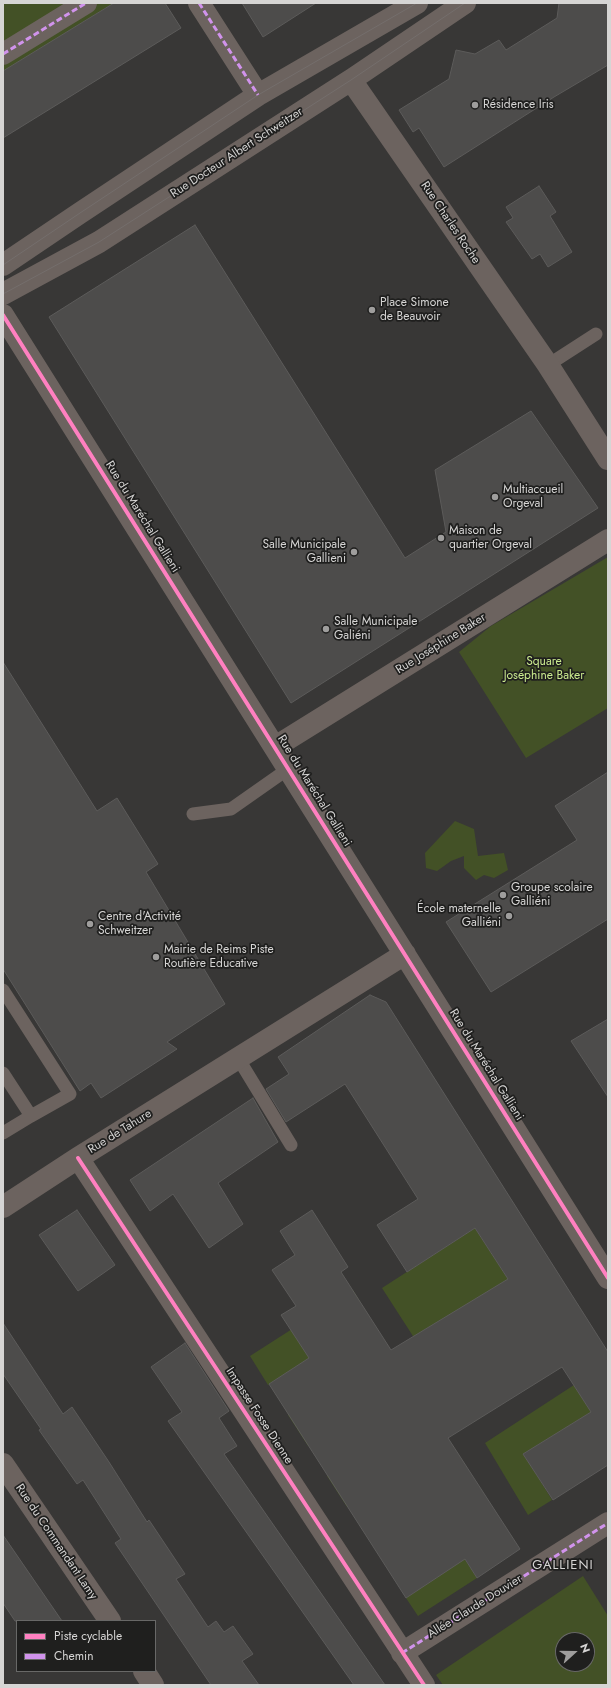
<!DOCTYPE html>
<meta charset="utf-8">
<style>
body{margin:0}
#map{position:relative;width:611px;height:1688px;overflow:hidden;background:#383736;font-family:Jost,sans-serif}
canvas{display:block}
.frame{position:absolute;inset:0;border:4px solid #d6d5d4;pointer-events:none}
.legend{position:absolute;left:16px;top:1620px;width:140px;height:52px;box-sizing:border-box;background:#1f1f1e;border:1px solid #686867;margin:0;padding:5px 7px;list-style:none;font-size:12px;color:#d6d5d4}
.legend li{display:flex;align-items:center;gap:8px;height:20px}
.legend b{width:20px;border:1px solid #686867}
.north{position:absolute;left:555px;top:1632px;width:40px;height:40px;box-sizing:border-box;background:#1f1f1e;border:1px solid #686867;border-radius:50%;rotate:69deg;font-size:11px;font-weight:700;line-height:16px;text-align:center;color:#d6d5d4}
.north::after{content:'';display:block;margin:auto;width:14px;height:18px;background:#9f9e9d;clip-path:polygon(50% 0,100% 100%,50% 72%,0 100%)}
</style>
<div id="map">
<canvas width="611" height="1688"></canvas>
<div class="frame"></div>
<ul class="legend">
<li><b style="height:5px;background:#ff80c0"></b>Piste cyclable</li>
<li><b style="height:5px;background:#d193ec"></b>Chemin</li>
</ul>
<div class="north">N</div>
</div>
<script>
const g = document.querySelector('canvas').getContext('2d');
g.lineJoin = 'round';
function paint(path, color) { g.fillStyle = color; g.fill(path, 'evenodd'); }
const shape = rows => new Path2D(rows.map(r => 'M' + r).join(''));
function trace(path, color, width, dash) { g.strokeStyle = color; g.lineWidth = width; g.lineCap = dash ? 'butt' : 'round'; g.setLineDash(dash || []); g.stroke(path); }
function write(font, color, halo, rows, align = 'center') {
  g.font = font + ' Jost,sans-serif'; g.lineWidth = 3.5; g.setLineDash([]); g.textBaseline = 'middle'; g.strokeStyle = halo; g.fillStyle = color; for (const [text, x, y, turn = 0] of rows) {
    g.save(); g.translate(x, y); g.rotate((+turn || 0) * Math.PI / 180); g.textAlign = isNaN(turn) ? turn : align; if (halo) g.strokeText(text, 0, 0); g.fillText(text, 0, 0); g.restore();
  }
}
paint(shape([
 [3,3,114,3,3,72],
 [608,557,608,708,526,758,459,652,491,626],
 [455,821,474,829,478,856,504,853,508,870,494,878,484,875,476,880,464,868,464,856,451,861,437,871,426,868,425,853],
 [475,1228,508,1279,469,1423,382,1288],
 [353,1290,361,1303,318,1332,477,1578,418,1616,406,1598,432,1580,374,1489,347,1507,327,1476,354,1458,335,1428,308,1446,288,1415,314,1397,295,1368,268,1385,250,1356],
 [574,1385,591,1412,524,1454,552,1500,528,1515,485,1443],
 [583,1576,608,1616,608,1685,443,1685,436,1675],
 [563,1640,587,1640,587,1664,563,1664]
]), '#435126');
const building = shape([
 [114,3,165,3,181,28,3,138,3,71,114,3],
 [242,3,316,3,263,37,242,3],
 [559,3,608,3,608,65,554,97,444,167,419,128,413,132,399,110,449,79,456,50,475,54,499,40,506,50,557,18,559,3],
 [539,186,556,212,550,216,572,252,548,267,540,254,532,259,506,222,513,218,506,207,539,186],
 [195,225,405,558,446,532,435,470,531,411,598,508,291,703,49,317,195,225],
 [3,662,97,811,117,798,158,864,146,872,225,1004,167,1042,177,1049,101,1098,91,1083,80,1091,3,969,3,662],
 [608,772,608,919,491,992,446,922,577,840,555,806,608,772],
 [370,995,386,1002,608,1352,608,1465,553,1500,523,1454,591,1412,562,1367,448,1438,520,1549,477,1578,465,1559,406,1598,269,1384,309,1358,281,1315,296,1306,272,1270,295,1255,280,1231,312,1210,348,1267,341,1272,391,1350,508,1279,475,1228,407,1272,377,1225,418,1199,345,1084,286,1122,266,1089,289,1074,278,1057,370,995],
 [608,1019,608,1097,571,1041,608,1019],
 [253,1098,278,1142,218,1183,243,1224,209,1248,173,1194,150,1211,130,1180,253,1098],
 [77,1210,115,1265,78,1291,39,1235,77,1210],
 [3,1323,63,1414,72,1407,109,1462,147,1522,149,1520,185,1574,176,1579,208,1627,216,1621,224,1632,233,1626,253,1654,242,1661,259,1685,211,1685,115,1543,121,1539,83,1480,77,1484,39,1430,41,1429,3,1374,3,1323],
 [185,1343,229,1411,219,1418,237,1446,224,1454,385,1685,354,1685,168,1421,182,1412,151,1367,185,1343],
 [3,1535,62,1621,15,1621,3,1603,3,1535]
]);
paint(building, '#4d4c4b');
trace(building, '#5c5b5a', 1);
trace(shape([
 [548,365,596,334],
 [193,814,231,809,288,769],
 [3,990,70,1094,31,1116],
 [238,1058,291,1145],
 [3,1073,31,1116,3,1133]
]), '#6c635f', 13);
trace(shape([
 [199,3,258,95],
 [3,54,86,3],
 [351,80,548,365,608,459],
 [3,265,80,213,258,95,417,3],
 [3,294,99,242,351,80,465,3],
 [3,315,608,1278],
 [275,747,608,540],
 [78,1158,424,1685],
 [3,1207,78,1158,405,954],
 [3,1464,110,1621],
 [402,1653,608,1523],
 [144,1671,153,1685]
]), '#6c635f', 22);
trace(shape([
 [3,265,80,213,258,95,417,3],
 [3,294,99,242,351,80,465,3]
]), '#746e6c', 1);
trace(shape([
 [199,3,258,95],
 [3,54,86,3],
 [402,1653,608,1523]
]), '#d193ec', 3, [6, 3]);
trace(shape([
 [3,315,608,1278],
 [78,1158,424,1685]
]), '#ff80c0', 4);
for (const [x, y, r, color] of [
 [475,105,4,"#9f9e9d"],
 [372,310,4,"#9f9e9d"],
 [495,497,4,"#9f9e9d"],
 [441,538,4,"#9f9e9d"],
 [354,552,4,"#9f9e9d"],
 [326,629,4,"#9f9e9d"],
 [503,895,4,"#9f9e9d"],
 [509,916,4,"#9f9e9d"],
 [90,924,4,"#9f9e9d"],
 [156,957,4,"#9f9e9d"]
]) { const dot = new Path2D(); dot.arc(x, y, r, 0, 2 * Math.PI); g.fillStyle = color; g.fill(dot); trace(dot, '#1f1f1e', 1.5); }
write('12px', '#d6d5d4', '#1f1f1e', [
 ["Résidence Iris",483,105],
 ["Place Simone",380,303],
 ["de Beauvoir",380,317],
 ["Multiaccueil",503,490],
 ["Orgeval",503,504],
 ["Maison de",449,531],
 ["quartier Orgeval",449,545],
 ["Salle Municipale",346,545,"right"],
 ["Gallieni",346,559,"right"],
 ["Salle Municipale",334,622],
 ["Galiéni",334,636],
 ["Groupe scolaire",511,888],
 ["Galliéni",511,902],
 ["École maternelle",501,909,"right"],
 ["Galliéni",501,923,"right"],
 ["Centre d'Activité",98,917],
 ["Schweitzer",98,931],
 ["Mairie de Reims Piste",164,950],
 ["Routière Educative",164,964]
], 'left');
write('12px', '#d6d5d4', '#1f1f1e', [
 ["Rue Docteur Albert Schweitzer",237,153,-33],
 ["Rue Charles Roche",450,223,56],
 ["Rue du Maréchal Gallieni",142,517,58],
 ["Rue Joséphine Baker",441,644,-32],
 ["Rue du Maréchal Gallieni",314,791,58],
 ["Rue du Maréchal Gallieni",486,1065,58],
 ["Rue de Tahure",120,1132,-32],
 ["Impasse Fosse Dienne",259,1416,57],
 ["Rue du Commandant Lamy",56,1542,56],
 ["Allée Claude Douvier",475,1607,-32]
]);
write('12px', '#caea8e', '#1f1f1e', [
 ["Square",544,662],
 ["Joséphine Baker",544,676]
]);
g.letterSpacing = '1px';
write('13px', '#d6d5d4', '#1f1f1e', [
 ["GALLIENI",563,1566]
]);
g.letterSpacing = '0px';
</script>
